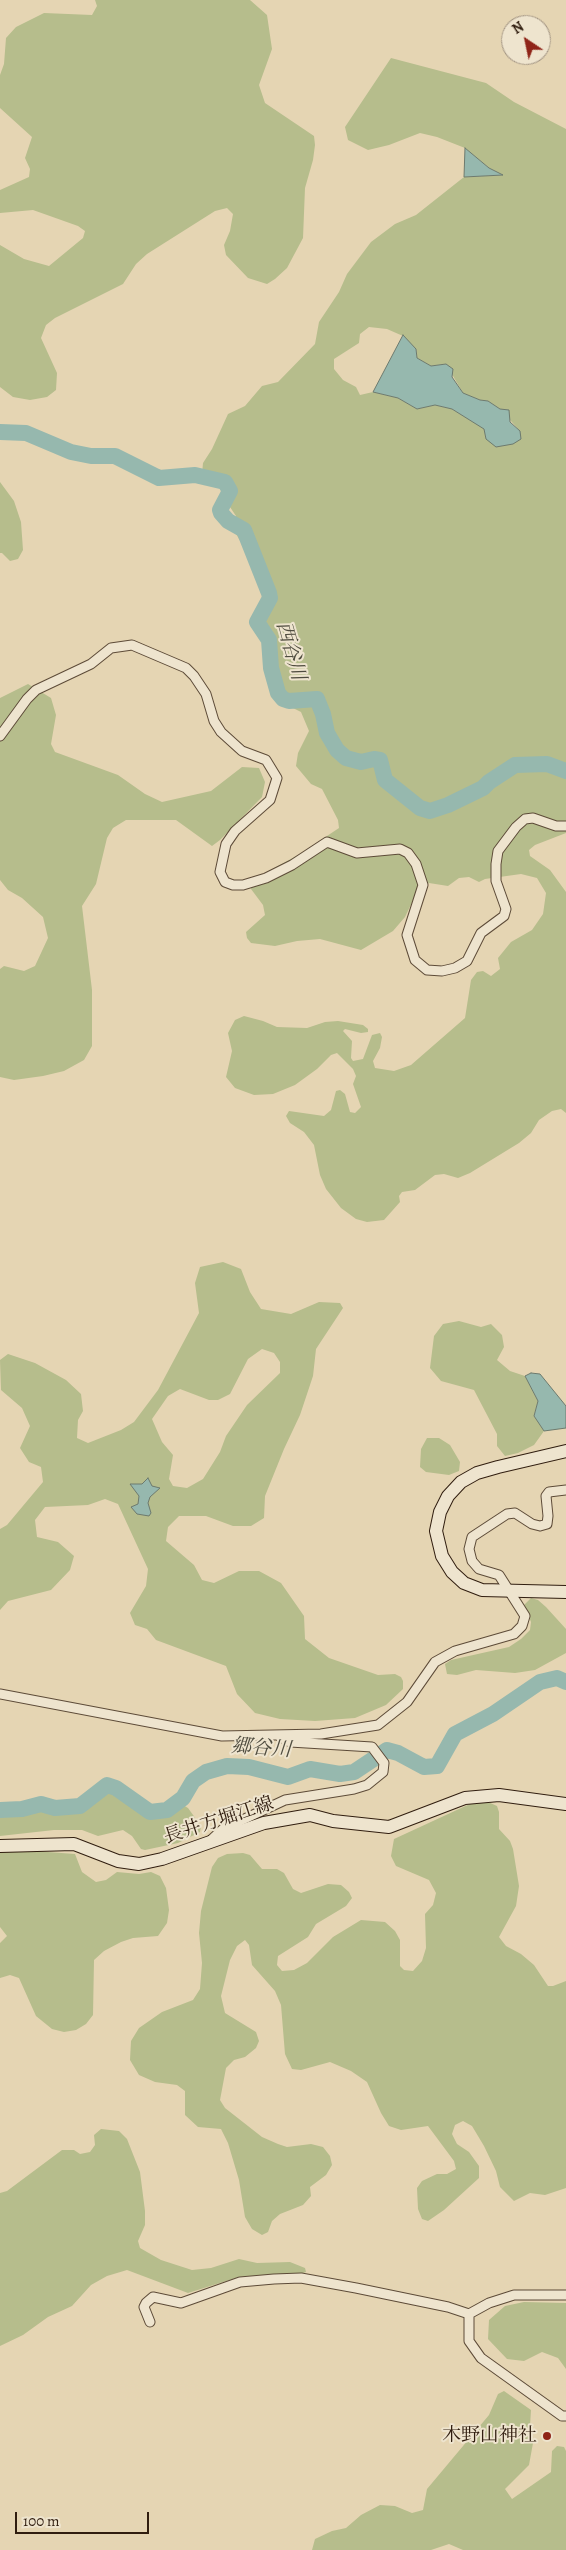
<!DOCTYPE html>
<meta charset="utf-8">
<style>
body{margin:0}
#map{position:relative;width:566px;height:2550px;overflow:hidden;background:#e5d5b3;font-family:Alegreya,serif}
canvas{display:block}
.north{position:absolute;left:501px;top:15px;width:50px;height:50px;box-sizing:border-box;background:#eee4ce;border:1px solid #a29482;border-radius:50%;rotate:326deg;font-size:14px;font-weight:700;line-height:20px;text-align:center;color:#301d0f}
.north::after{content:'';display:block;margin:auto;width:18px;height:22px;background:#8f2418;clip-path:polygon(50% 0,100% 100%,50% 72%,0 100%)}
.scale{position:absolute;left:15px;top:2512px;width:134px;height:22px;box-sizing:border-box;border:2px solid #301d0f;border-top:0;padding-left:6px;font-size:15px;line-height:18px;white-space:nowrap;color:#301d0f;-webkit-text-stroke:4px #eee4ce;paint-order:stroke}
</style>
<div id="map">
<canvas width="566" height="2550"></canvas>
<div class="north">N</div>
<div class="scale">100 m</div>
</div>
<script>
const g = document.querySelector('canvas').getContext('2d');
g.lineJoin = 'round';
function paint(path, color) { g.fillStyle = color; g.fill(path, 'evenodd'); }
const shape = rows => new Path2D(rows.map(r => 'M' + r).join(''));
function trace(path, color, width, dash) { g.strokeStyle = color; g.lineWidth = width; g.lineCap = dash ? 'butt' : 'round'; g.setLineDash(dash || []); g.stroke(path); }
function write(font, color, halo, rows, align = 'center') {
  g.font = font + ' Alegreya,"Noto Serif JP",serif'; g.lineWidth = 4; g.setLineDash([]); g.textBaseline = 'middle'; g.strokeStyle = halo; g.fillStyle = color; for (const [text, x, y, turn = 0] of rows) {
    g.save(); g.translate(x, y); g.rotate((+turn || 0) * Math.PI / 180); g.textAlign = isNaN(turn) ? turn : align; if (halo) g.strokeText(text, 0, 0); g.fillText(text, 0, 0); g.restore();
  }
}
paint(shape([
 [95,0,250,0,267,15,272,49,259,85,265,103,314,136,315,145,313,160,305,188,303,238,287,268,275,279,267,284,248,278,226,255,224,245,230,231,233,214,227,208,215,211,147,254,136,264,123,284,55,318,46,325,41,338,57,373,56,390,47,397,30,400,13,397,0,387,0,245,24,259,49,266,83,238,85,231,78,226,33,210,0,213,0,190,29,177,30,169,25,158,32,137,0,108,0,75,4,64,6,38,16,27,44,13,92,15,97,6],
 [391,58,486,83,514,102,566,129,566,833,535,845,529,850,530,856,550,870,566,892,566,1113,561,1109,552,1111,539,1120,531,1133,519,1143,470,1173,458,1178,444,1174,435,1175,415,1190,402,1192,399,1196,400,1202,384,1220,367,1222,356,1219,341,1208,326,1189,320,1175,314,1145,304,1132,290,1123,286,1116,289,1111,324,1116,331,1110,336,1091,340,1090,345,1094,350,1112,355,1113,361,1107,353,1084,356,1076,353,1069,337,1053,331,1055,317,1069,295,1085,273,1094,254,1095,235,1088,226,1077,232,1051,228,1033,235,1020,244,1016,263,1021,277,1027,307,1028,325,1022,338,1021,363,1025,368,1029,368,1032,361,1033,345,1029,343,1031,352,1041,351,1058,353,1061,363,1059,372,1035,380,1033,382,1037,380,1048,373,1061,375,1068,394,1071,411,1065,465,1018,471,980,477,972,483,971,491,976,500,969,498,958,511,942,532,930,543,914,546,893,537,878,521,874,485,879,479,882,469,877,459,878,448,886,429,883,417,892,405,917,393,931,361,950,320,939,297,941,275,946,251,943,247,938,246,932,265,915,263,905,251,889,250,881,300,854,339,828,338,820,322,789,311,784,296,766,298,753,309,731,301,712,283,703,268,679,260,623,263,594,267,579,256,553,239,539,234,530,236,516,226,501,223,482,202,474,203,463,212,449,228,414,245,406,262,386,278,382,315,344,319,322,339,292,347,274,371,242,395,224,416,215,464,177,502,175,489,168,465,148,437,137,420,133,389,145,368,150,348,140,345,127],
 [369,327,387,329,403,336,416,349,417,358,431,366,446,364,463,393,480,400,488,401,500,409,520,431,486,439,485,429,452,409,435,405,417,409,398,398,373,392,360,395,356,387,343,380,334,369,334,359,359,343,360,334],
 [0,482,14,501,21,522,23,550,18,559,10,561,2,553,0,553],
 [28,684,51,698,56,715,51,744,55,752,118,775,145,794,162,802,211,791,242,767,259,768,265,782,262,797,220,840,212,846,176,820,126,820,113,828,107,838,96,884,82,906,92,990,92,1046,84,1060,64,1071,43,1076,14,1080,0,1077,0,969,4,966,24,971,35,966,48,938,43,917,22,898,8,890,0,880,0,698],
 [223,1262,241,1269,250,1292,261,1309,291,1314,319,1302,340,1303,343,1308,316,1349,313,1376,300,1415,284,1449,265,1496,264,1518,251,1526,233,1526,206,1516,179,1516,168,1527,166,1541,194,1565,202,1580,214,1583,239,1571,259,1571,281,1583,304,1616,305,1639,329,1658,378,1675,395,1674,401,1677,403,1681,403,1689,386,1705,355,1718,315,1721,280,1719,255,1713,237,1694,226,1666,156,1640,147,1629,135,1625,130,1613,146,1586,148,1569,118,1504,105,1499,88,1505,45,1507,35,1520,37,1537,58,1542,74,1556,70,1570,51,1590,8,1601,0,1610,0,1529,7,1525,43,1482,41,1467,29,1462,20,1448,30,1426,22,1408,1,1390,0,1360,8,1354,35,1363,66,1380,81,1394,83,1411,78,1420,77,1438,88,1443,121,1430,134,1422,158,1390,199,1313,195,1283,200,1267],
 [262,1349,274,1353,280,1362,280,1373,247,1405,226,1436,220,1452,203,1479,187,1488,173,1486,169,1479,173,1455,162,1442,152,1419,168,1396,180,1389,209,1400,218,1400,230,1394,248,1359],
 [459,1321,481,1327,491,1324,502,1335,504,1347,497,1360,510,1371,525,1376,538,1401,534,1416,544,1431,534,1445,518,1453,505,1456,497,1446,497,1434,474,1390,441,1381,430,1368,434,1336,443,1324],
 [427,1438,439,1438,450,1445,460,1462,459,1471,449,1475,426,1472,420,1467,421,1449],
 [531,1598,538,1600,546,1607,566,1629,566,1653,535,1670,515,1673,476,1670,457,1675,447,1674,445,1664,451,1660,509,1647,521,1639,530,1630,531,1622,524,1605],
 [108,1787,115,1790,149,1813,168,1812,183,1805,188,1808,201,1826,200,1832,178,1843,145,1850,141,1849,132,1836,123,1830,98,1836,82,1830,54,1830,0,1836,0,1812,41,1807,55,1809,81,1807],
 [488,1802,497,1806,499,1812,499,1829,510,1841,513,1849,519,1886,516,1906,499,1937,506,1946,521,1954,534,1965,548,1986,553,1986,566,1981,566,2188,545,2195,530,2193,514,2201,500,2187,496,2171,484,2146,472,2126,463,2121,455,2125,452,2134,457,2144,469,2152,479,2166,479,2178,444,2210,428,2221,422,2219,418,2209,417,2188,422,2181,437,2174,447,2174,456,2169,454,2161,428,2126,401,2130,389,2126,381,2113,367,2082,351,2071,330,2062,301,2070,292,2069,285,2054,281,2005,275,1991,252,1965,249,1945,245,1940,237,1946,230,1960,221,1996,225,2013,256,2032,259,2041,256,2048,245,2057,234,2060,226,2068,220,2100,225,2108,262,2137,278,2144,287,2147,311,2144,323,2147,330,2156,332,2165,326,2175,310,2187,311,2196,303,2205,280,2214,272,2221,268,2232,262,2235,252,2229,245,2217,239,2180,228,2143,221,2129,198,2127,185,2115,185,2091,177,2085,155,2082,139,2075,130,2060,131,2041,139,2028,162,2012,193,2000,200,1989,202,1963,199,1933,201,1911,212,1867,218,1858,227,1854,243,1853,250,1855,262,1869,277,1869,284,1873,293,1889,301,1893,328,1884,341,1885,349,1892,352,1898,346,1906,316,1924,308,1937,278,1956,277,1965,282,1971,294,1970,307,1963,333,1937,361,1920,385,1922,395,1931,400,1940,400,1966,404,1970,413,1971,422,1961,426,1948,425,1914,433,1905,436,1893,429,1880,396,1866,391,1856,394,1839,472,1803],
 [21,1850,75,1854,82,1872,96,1882,106,1880,117,1872,139,1874,151,1872,160,1876,166,1888,169,1910,167,1923,158,1936,133,1938,121,1942,104,1951,94,1960,93,2015,86,2024,76,2030,64,2032,52,2029,36,2016,19,1978,10,1975,0,1978,0,1943,7,1936,0,1927,0,1852],
 [101,2129,119,2131,127,2139,140,2172,145,2211,145,2225,138,2241,140,2248,161,2260,192,2270,211,2268,239,2259,257,2263,290,2262,305,2268,306,2272,297,2275,239,2277,188,2293,127,2270,107,2276,91,2285,72,2306,48,2317,23,2335,0,2346,0,2193,7,2191,62,2150,74,2150,80,2154,90,2152,95,2145,94,2135],
 [524,2302,566,2303,566,2369,558,2358,542,2352,524,2361,507,2359,488,2339,489,2320,505,2306],
 [504,2391,531,2410,530,2426,533,2443,529,2465,505,2489,512,2499,551,2472,552,2451,557,2446,564,2447,566,2451,566,2550,463,2550,449,2544,431,2550,312,2550,315,2539,332,2531,346,2528,361,2515,380,2505,395,2506,412,2513,423,2510,427,2489,489,2415,498,2394]
]), '#b6bd8c');
const water = shape([
 [465,148,489,168,503,175,464,177,465,148],
 [403,335,416,349,417,358,431,366,446,364,453,369,452,377,463,393,480,400,488,401,500,409,509,410,510,422,520,431,521,439,513,444,496,447,486,439,484,429,452,409,435,405,417,409,398,398,373,392,403,335],
 [531,1373,540,1374,566,1406,566,1428,544,1431,534,1416,538,1401,525,1376,531,1373],
 [148,1478,152,1486,160,1488,150,1497,148,1503,151,1513,149,1516,137,1514,131,1507,138,1504,139,1496,130,1484,142,1484,148,1478]
]);
paint(water, '#96b8ae');
trace(water, '#6d7a6e', 1);
trace(shape([
 [0,432,26,433,71,452,91,456,115,456,159,478,195,475,225,482,230,491,220,510,221,513,228,521,244,530,269,593,270,598,257,622,269,640,271,668,278,693,283,699,289,701,317,699,323,714,327,733,337,750,346,758,361,762,374,759,380,760,385,780,420,808,430,811,448,805,483,788,489,782,515,765,547,764,566,771],
 [0,1810,22,1809,41,1804,55,1808,80,1806,107,1785,116,1788,150,1812,167,1810,183,1798,193,1781,206,1772,227,1766,249,1767,288,1777,310,1769,340,1774,354,1772,387,1750,398,1753,424,1767,437,1766,455,1734,493,1714,540,1682,557,1678,566,1682]
]), '#96b8ae', 16);
const minor = shape([
 [0,736,27,699,36,690,91,664,111,648,132,645,186,668,194,676,206,694,214,721,221,732,242,751,266,760,277,778,270,800,235,831,226,844,220,872,225,882,233,885,243,885,266,878,292,865,327,842,357,853,400,849,408,853,416,864,423,885,407,935,415,960,427,970,442,971,455,968,467,961,481,933,504,916,506,909,496,881,496,864,498,851,516,827,525,819,533,818,556,826,566,826],
 [0,1694,222,1736,321,1734,378,1725,407,1702,435,1662,455,1651,514,1634,522,1626,525,1616,499,1575,479,1569,472,1561,469,1549,472,1537,507,1514,515,1513,532,1524,540,1526,547,1524,548,1516,546,1496,549,1492,566,1490],
 [212,1839,223,1829,285,1800,354,1789,367,1785,383,1772,384,1763,372,1747,290,1742,279,1736],
 [469,2314,469,2341,481,2358,562,2416,566,2416],
 [150,2322,144,2307,146,2303,153,2297,181,2303,240,2282,274,2279,301,2278,356,2288,448,2307,469,2314,489,2303,514,2295,566,2295]
]);
const secondary = shape([
 [566,1451,498,1467,477,1473,461,1482,448,1496,440,1512,436,1531,442,1556,452,1572,464,1583,482,1590,566,1592],
 [0,1846,74,1844,118,1861,139,1864,162,1859,264,1823,310,1815,333,1821,389,1827,465,1798,499,1795,566,1804]
]);
trace(minor, '#5d4b38', 11);
trace(secondary, '#301d0f', 14);
trace(minor, '#eee4ce', 9);
trace(secondary, '#eee4ce', 12);
for (const [x, y, r, color] of [
 [547,2436,5,"#8f2418"]
]) { const dot = new Path2D(); dot.arc(x, y, r, 0, 2 * Math.PI); g.fillStyle = color; g.fill(dot); trace(dot, '#eee4ce', 2); }
write('19px', '#301d0f', '#eee4ce', [
 ["長井方堀江線",219,1821,-18]
]);
write('19px', '#301d0f', '#eee4ce', [
 ["木野山神社",537,2436]
], 'right');
write('italic 20px', '#4f4c3f', '#eee4ce', [
 ["西谷川",290,651,74],
 ["郷谷川",261,1749,4]
]);
</script>
